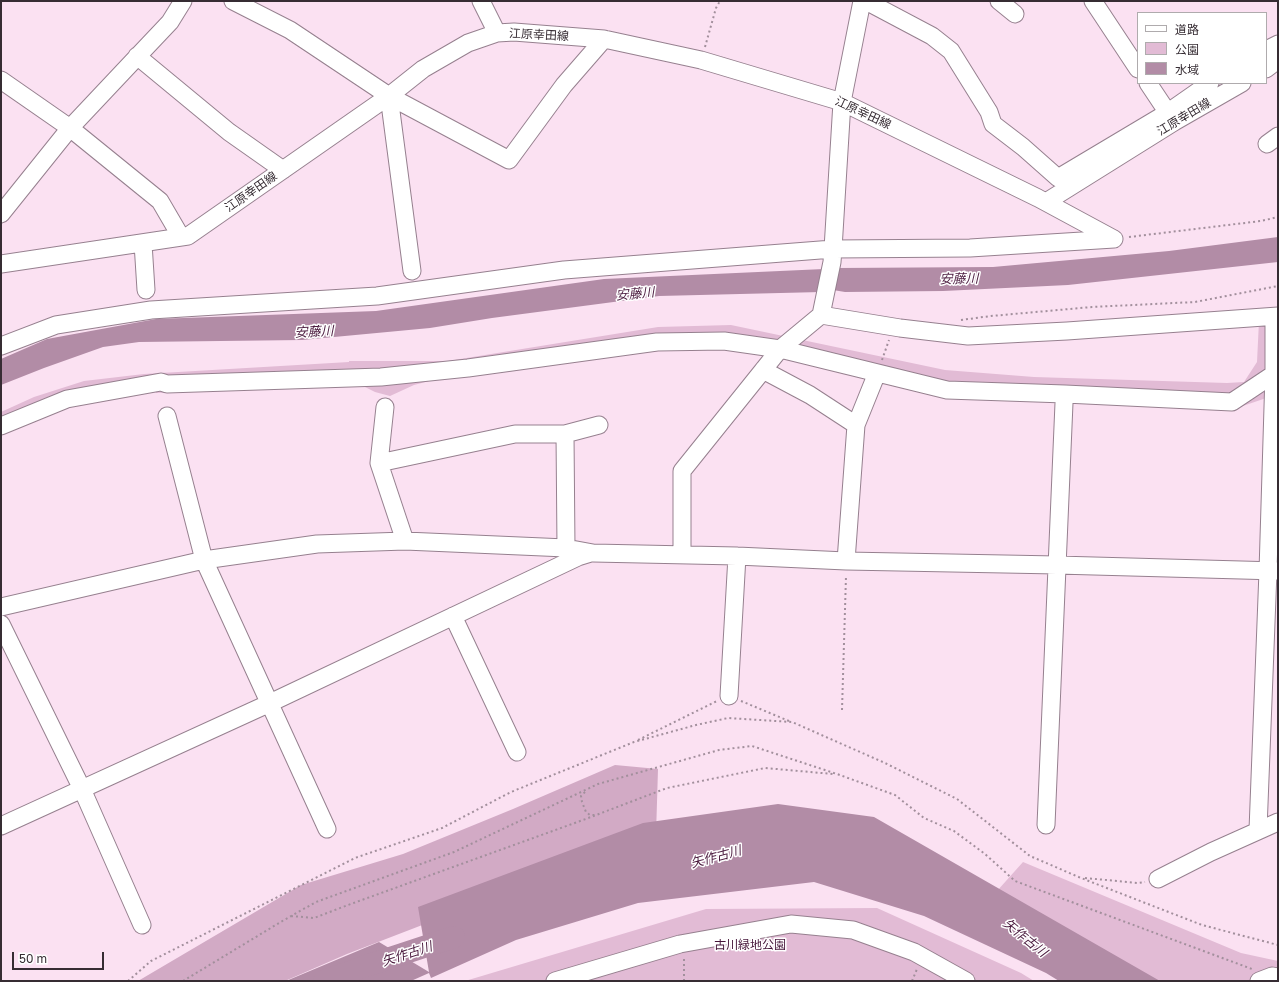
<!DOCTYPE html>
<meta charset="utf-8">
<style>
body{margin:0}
#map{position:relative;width:1279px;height:982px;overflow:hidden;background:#fbe1f2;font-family:"Golos Text","Noto Sans JP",sans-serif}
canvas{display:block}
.frame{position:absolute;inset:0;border:2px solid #362c33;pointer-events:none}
.legend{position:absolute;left:1137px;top:12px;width:130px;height:72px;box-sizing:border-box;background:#fff;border:1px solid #afabad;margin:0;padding:5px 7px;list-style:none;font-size:12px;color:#362c33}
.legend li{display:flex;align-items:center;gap:8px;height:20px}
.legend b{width:20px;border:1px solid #afabad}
.scale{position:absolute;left:12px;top:952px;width:92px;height:18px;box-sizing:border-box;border:2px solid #362c33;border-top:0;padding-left:5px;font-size:12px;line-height:14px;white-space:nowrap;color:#362c33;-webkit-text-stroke:3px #fff;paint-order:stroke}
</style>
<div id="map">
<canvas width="1279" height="982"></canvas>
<div class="frame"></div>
<ul class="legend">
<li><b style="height:5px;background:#fff"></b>道路</li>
<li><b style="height:11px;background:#e2bbd5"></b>公園</li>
<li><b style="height:11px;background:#b28ca6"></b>水域</li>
</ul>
<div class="scale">50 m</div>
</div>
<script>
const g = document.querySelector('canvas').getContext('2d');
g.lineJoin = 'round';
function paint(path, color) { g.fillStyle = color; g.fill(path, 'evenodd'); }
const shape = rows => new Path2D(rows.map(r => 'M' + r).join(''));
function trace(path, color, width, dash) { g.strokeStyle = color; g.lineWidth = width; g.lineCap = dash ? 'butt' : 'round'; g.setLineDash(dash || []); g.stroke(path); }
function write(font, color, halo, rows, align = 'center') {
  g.font = font + ' "Golos Text","Noto Sans JP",sans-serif'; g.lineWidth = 3; g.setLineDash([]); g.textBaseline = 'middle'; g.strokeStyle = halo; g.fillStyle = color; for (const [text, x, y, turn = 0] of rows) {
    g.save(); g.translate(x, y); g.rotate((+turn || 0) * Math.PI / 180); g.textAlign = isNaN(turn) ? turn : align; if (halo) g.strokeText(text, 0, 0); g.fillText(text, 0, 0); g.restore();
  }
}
paint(shape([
 [1278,319,1278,394,1234,409,1044,399,736,348,645,348,452,375,414,385,390,396,375,392,359,384,156,393,155,391,66,405,1,435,1,412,34,397,84,381,144,374,349,362,349,361,448,361,658,327,731,325,945,370,1034,377,1227,383,1244,382,1257,362,1259,321],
 [1023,862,1241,953,1278,961,1278,981,1130,981,997,891],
 [877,908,1021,973,1034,981,465,981,706,909]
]), '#e2bbd5');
paint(shape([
 [615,765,658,769,656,835,347,954,285,981,138,981,301,885,403,854,513,809]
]), '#d2aac5');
paint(shape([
 [1278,237,1278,262,1068,285,943,291,845,292,833,290,838,268,993,267,1169,251],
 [824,269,821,292,659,296,492,318,430,328,302,340,139,342,103,347,44,368,1,385,1,359,47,339,156,319,376,311,604,279],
 [778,804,874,817,1160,981,1059,981,1046,973,924,916,814,882,638,903,516,940,431,978,429,973,411,981,286,981,379,942,429,972,418,907,643,823]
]), '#b28ca6');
trace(shape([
 [324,981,363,967,454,937]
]), '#b28ca6', 22);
const minor = shape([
 [233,1,290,30,389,96,509,160,564,85,604,39],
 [481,1,497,33],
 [866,1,932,36,951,51,989,112,993,124,1023,147,1058,178,1167,113,1210,83],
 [999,1,1015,14],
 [1093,1,1138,69],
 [1266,50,1278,44],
 [137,56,229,132,283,170],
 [1266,69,1278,60],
 [1,80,70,128,160,201,181,237],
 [1148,83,1174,122],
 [389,96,412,271],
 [1267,144,1278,136],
 [1046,202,1174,122,1242,83],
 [1,214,70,128,135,59,170,22,183,1],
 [143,243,146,290],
 [1,264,188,236,389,96,423,69,468,43,497,33,514,32,604,39,701,60,842,102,1038,198,1114,239],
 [821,315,900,328,968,336,1067,331,1278,316],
 [1,346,56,325,151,310,377,296,564,270,833,249,970,248,1114,239],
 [763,370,810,395,856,425,877,373],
 [385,407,379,463,405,541],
 [167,416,204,560,327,829],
 [1,426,67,399,161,382,167,384,381,377,468,368,657,342,724,341,780,349,947,390,1065,394,1232,402,1274,374],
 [565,434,566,548],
 [379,463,515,434,565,434,599,425],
 [682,555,682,471,780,349,821,315,832,262,833,249,842,102,862,1],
 [846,561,856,425],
 [1,607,204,560,317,544,405,541,566,548,593,553,737,556,846,561,1057,565,1278,571],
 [453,616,517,752],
 [1,624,82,789,142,925],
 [729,696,737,556],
 [1046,825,1064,403],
 [1,826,270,703,578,557,591,553],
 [1258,830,1268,571,1274,374,1274,317],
 [1158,879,1211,852,1278,822],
 [555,981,680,944,791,924,853,930,914,952,966,981],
 [1259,981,1272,976,1278,977]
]);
trace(minor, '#96808f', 19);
trace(shape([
 [705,47,716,8,720,1],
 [1129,237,1261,221,1278,217],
 [961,320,991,316,1092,307,1195,302,1278,286],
 [882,360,889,340],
 [741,701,789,721],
 [842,710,846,576],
 [638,740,717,701],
 [585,792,581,796,582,802,586,812,590,815,597,815],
 [1085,878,1138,883,1145,882],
 [291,916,314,918,348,905,583,820,667,788,765,768,833,774],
 [128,981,151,961,355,858,442,828,511,792,634,742,696,725,728,718,792,722,885,763,957,799,1030,856,1081,878,1202,925,1278,945],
 [183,981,284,920,316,902,454,852,598,784,719,750,752,746,837,774,895,795,924,818,954,831,985,854,1015,881,1252,969],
 [684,981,684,958],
 [912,981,917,969]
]), '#a28f9c', 2, [2, 3]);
trace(minor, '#fff', 17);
write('12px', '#362c33', '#fff', [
 ["江原幸田線",539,35,3],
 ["江原幸田線",863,113,25],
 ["江原幸田線",1184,117,-31],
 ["江原幸田線",251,192,-35]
]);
write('12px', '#451539', '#fff', [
 ["古川緑地公園",750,945]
]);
write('italic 13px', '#49193d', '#fff', [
 ["安藤川",959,279,-1],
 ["安藤川",635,294,-5],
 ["安藤川",314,332,-3],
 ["矢作古川",716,857,-15],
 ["矢作古川",1025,938,39],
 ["矢作古川",407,954,-18]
]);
</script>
